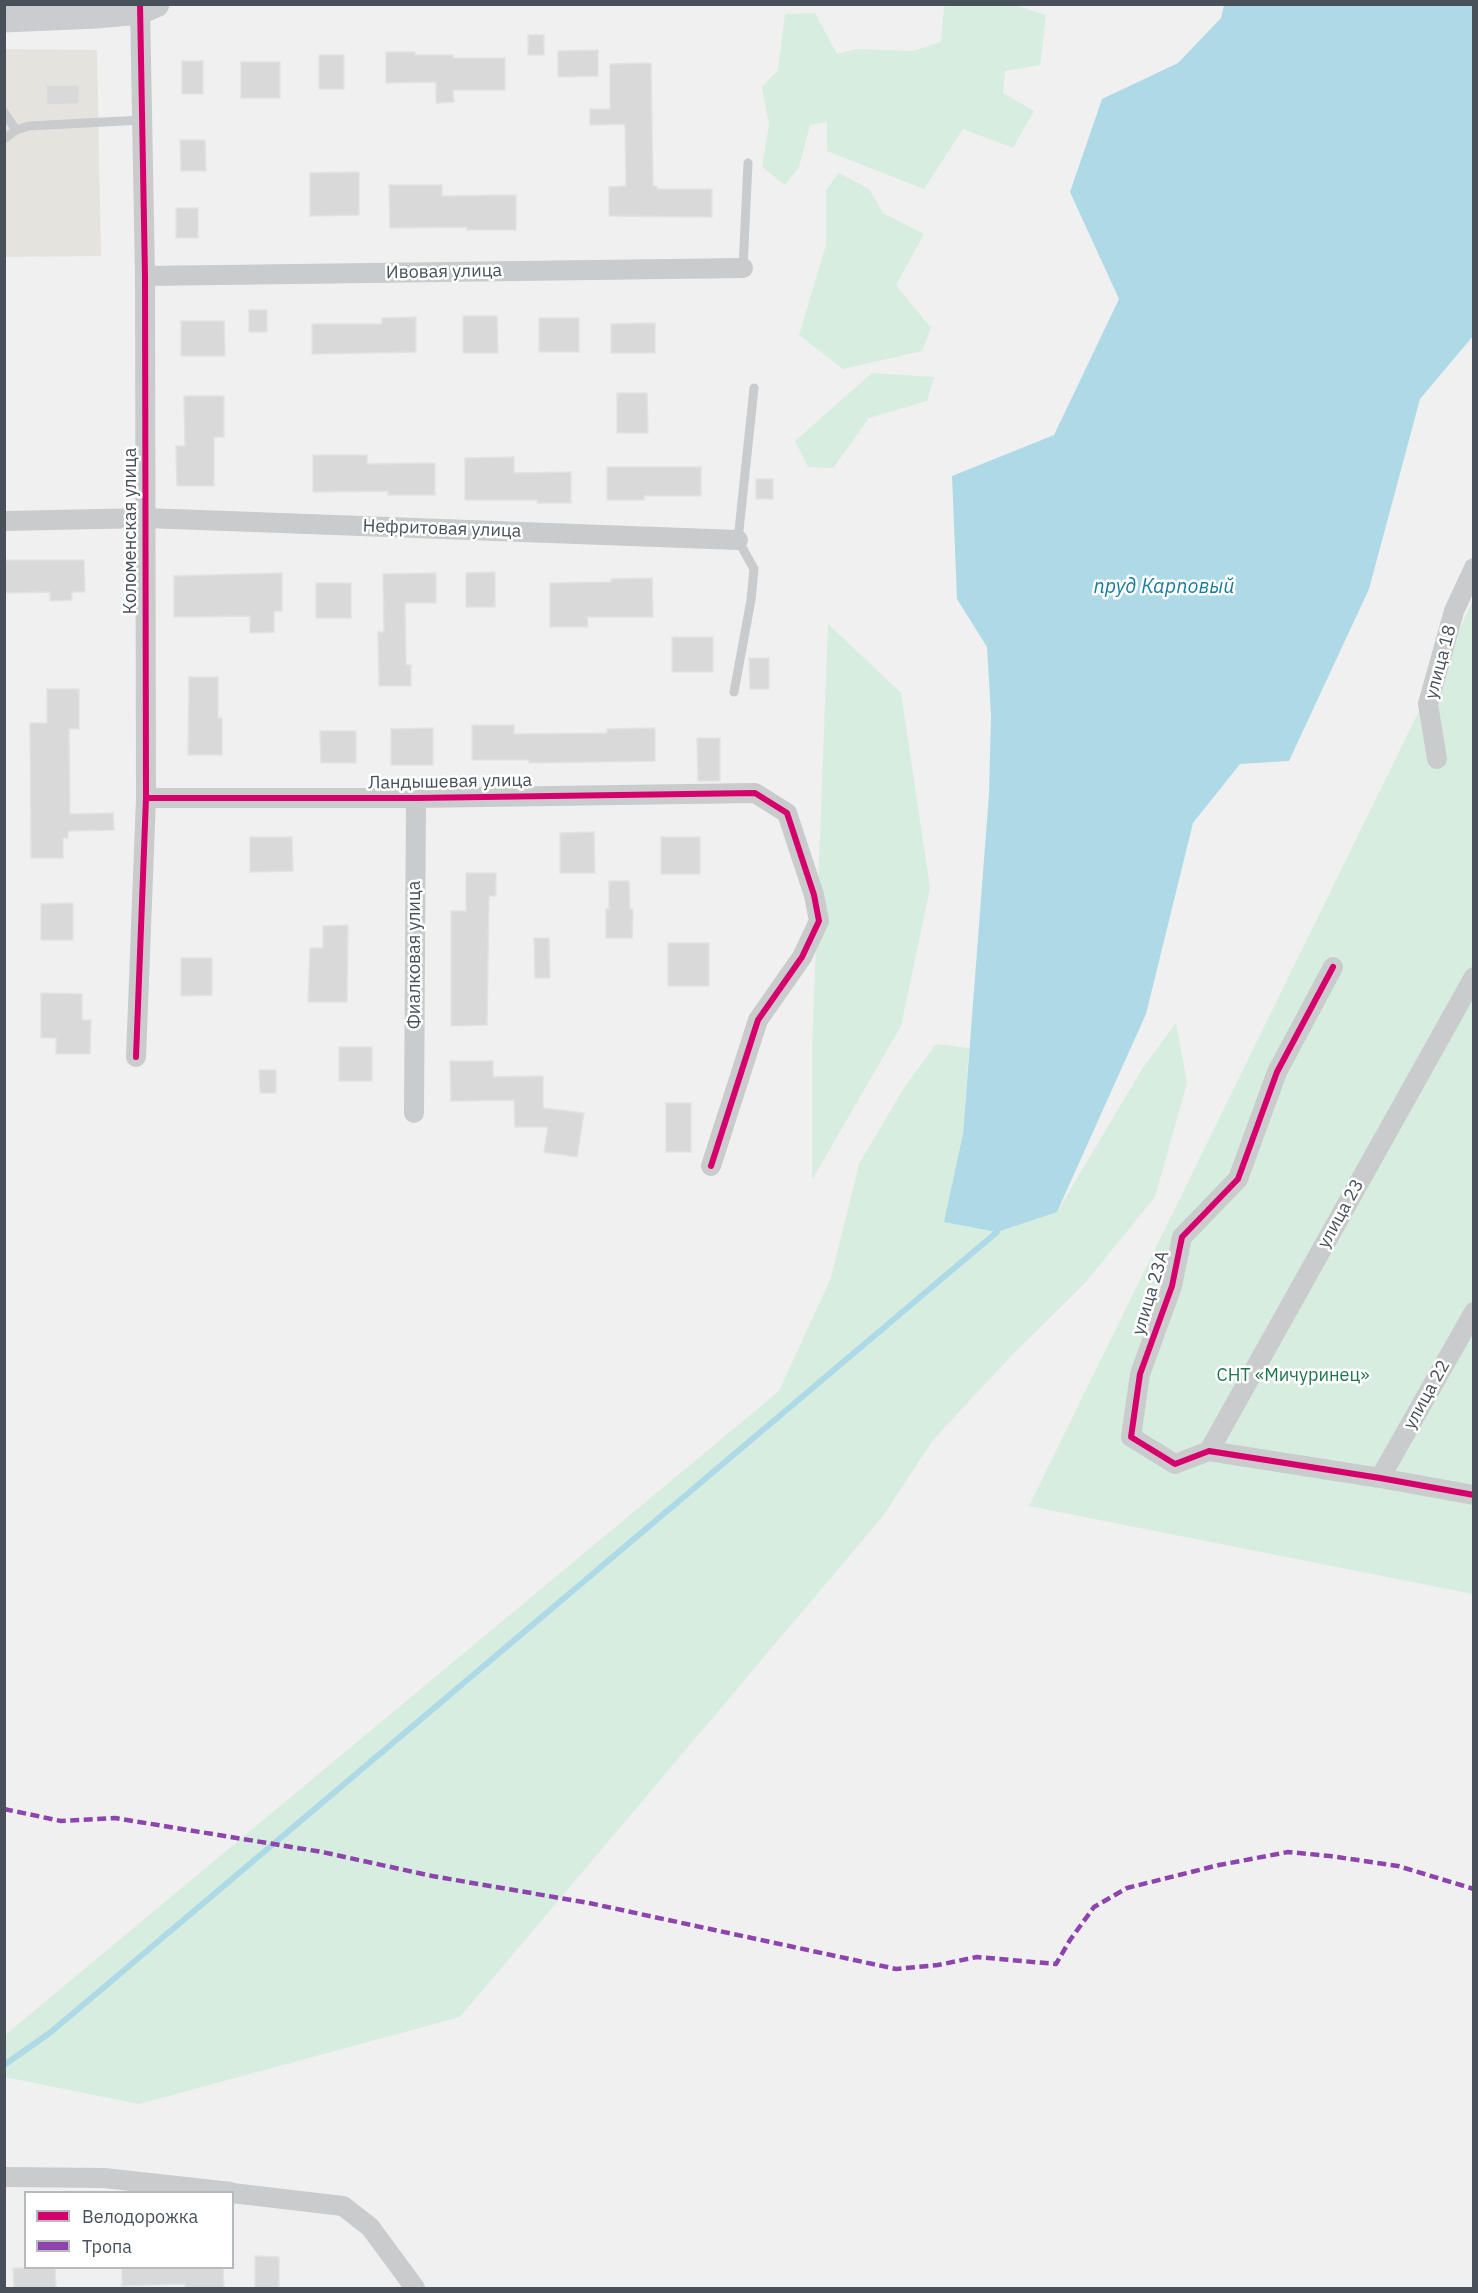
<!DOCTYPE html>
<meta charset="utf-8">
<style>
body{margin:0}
#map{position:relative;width:1478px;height:2293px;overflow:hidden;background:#f0f0f0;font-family:"IBM Plex Sans",sans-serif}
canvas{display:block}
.frame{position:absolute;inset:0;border:6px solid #48515a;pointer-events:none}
.legend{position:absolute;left:24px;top:2191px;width:210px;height:78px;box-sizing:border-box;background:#fff;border:2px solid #b6b9bd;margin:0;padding:8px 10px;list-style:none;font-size:18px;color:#48515a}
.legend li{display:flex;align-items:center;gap:12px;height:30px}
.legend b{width:30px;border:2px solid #b6b9bd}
</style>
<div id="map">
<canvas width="1478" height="2293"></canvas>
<div class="frame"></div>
<ul class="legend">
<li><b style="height:8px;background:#d6006c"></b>Велодорожка</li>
<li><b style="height:8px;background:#8e44ad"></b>Тропа</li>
</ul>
</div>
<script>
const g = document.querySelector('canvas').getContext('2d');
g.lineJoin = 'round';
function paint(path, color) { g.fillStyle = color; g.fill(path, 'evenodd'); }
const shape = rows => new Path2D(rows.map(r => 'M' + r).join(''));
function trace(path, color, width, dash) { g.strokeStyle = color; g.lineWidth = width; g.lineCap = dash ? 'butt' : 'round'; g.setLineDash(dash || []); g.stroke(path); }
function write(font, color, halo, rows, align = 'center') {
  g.font = font + ' "IBM Plex Sans",sans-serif'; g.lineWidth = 5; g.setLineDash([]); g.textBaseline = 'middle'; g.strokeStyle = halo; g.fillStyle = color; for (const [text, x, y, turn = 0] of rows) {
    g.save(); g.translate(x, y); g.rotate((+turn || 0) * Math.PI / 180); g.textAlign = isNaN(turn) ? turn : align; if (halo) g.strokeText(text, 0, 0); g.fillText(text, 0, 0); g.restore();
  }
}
paint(shape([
 [5,49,97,50,101,256,5,257]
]), '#e5e3dd');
paint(shape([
 [946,4,1014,5,1046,15,1040,65,1005,71,1003,93,1034,111,1013,148,963,129,924,189,827,151,827,122,810,125,799,167,785,185,762,167,769,125,762,87,778,70,785,14,815,13,837,54,857,49,913,51,941,42,944,7],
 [839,173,869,189,883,213,924,234,896,285,931,328,922,351,843,369,799,335,826,245,826,190],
 [872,373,934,377,927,401,869,418,833,468,808,467,795,441],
 [1473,601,1473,1594,1029,1506],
 [828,624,901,693,930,888,901,1026,812,1180,812,1050],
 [1176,1023,1187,1083,1155,1197,1085,1283,1014,1353,933,1440,883,1516,460,2017,139,2104,5,2077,5,2035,779,1391,831,1278,859,1164,904,1088,936,1044,969,1048,963,1134,1057,1212,1142,1069]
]), '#d6ede0');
paint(shape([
 [1224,5,1473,5,1473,336,1420,399,1369,589,1289,761,1240,764,1193,823,1146,1014,1057,1212,997,1232,944,1222,963,1134,989,794,991,716,987,647,957,599,952,476,1054,435,1119,299,1070,192,1102,99,1178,63,1221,18]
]), '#aedae8');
trace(shape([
 [4,2065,51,2032,997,1232]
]), '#aedae8', 6);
const building = shape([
 [528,35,544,35,544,55,528,55,528,35],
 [598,50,598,76,558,77,558,51,598,50],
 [386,52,415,52,415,55,453,55,453,58,505,58,505,90,453,90,454,102,436,103,436,82,386,83,386,52],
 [319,55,344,55,344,89,319,89,319,55],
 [182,61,203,61,203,94,182,94,182,61],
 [241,62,280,62,280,98,241,98,241,62],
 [651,63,653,186,657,186,657,189,712,189,712,217,609,216,609,187,626,186,625,124,590,125,590,109,610,109,610,64,651,63],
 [46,85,79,85,79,104,47,105,46,85],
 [180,140,205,140,206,171,181,171,180,140],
 [359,172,359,215,310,216,310,173,359,172],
 [389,185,442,185,442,196,516,195,516,230,467,230,467,227,390,228,389,185],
 [176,208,198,208,198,238,176,238,176,208],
 [249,310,267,310,267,332,249,332,249,310],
 [463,316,497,316,498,353,463,353,463,316],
 [416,317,416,352,312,354,312,324,382,324,382,318,416,317],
 [539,318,579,318,579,352,539,352,539,318],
 [181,321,224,321,225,356,181,356,181,321],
 [655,323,655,353,611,353,611,324,655,323],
 [617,393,647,393,648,433,617,433,617,393],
 [184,396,224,396,224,437,214,437,214,486,177,486,176,446,185,446,184,396],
 [313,455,367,455,367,464,435,463,435,495,388,495,388,491,313,492,313,455],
 [514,457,514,473,571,472,571,503,537,503,537,500,465,500,465,458,514,457],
 [607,467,701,467,701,496,644,496,644,500,607,500,607,467],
 [756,479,773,479,773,499,756,499,756,479],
 [4,560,84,560,85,592,72,592,72,600,50,601,50,592,4,593,4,560],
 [495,572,495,607,466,607,466,573,495,572],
 [282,573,282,611,274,611,274,632,250,633,250,616,174,617,174,576,282,573],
 [436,573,436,603,405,603,406,665,411,665,411,686,379,686,378,632,384,632,383,574,436,573],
 [652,578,653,617,587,617,588,627,550,627,550,583,611,582,611,579,652,578],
 [316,583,351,583,351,618,316,618,316,583],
 [672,637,713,637,713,672,672,672,672,637],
 [749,658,769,658,769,689,750,689,749,658],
 [189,677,218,677,218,718,222,718,222,755,188,755,189,677],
 [47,689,79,689,79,729,69,729,70,814,113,813,114,830,68,831,68,838,63,838,63,858,31,858,30,723,47,723,47,689],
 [472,725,514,725,514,734,607,733,607,729,655,728,655,761,529,763,529,760,472,760,472,725],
 [433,728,433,765,391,765,391,729,433,728],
 [320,731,356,731,356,763,321,763,320,731],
 [697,738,720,738,720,781,698,781,697,738],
 [594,832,595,873,560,873,560,833,594,832],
 [250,837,292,837,293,871,250,872,250,837],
 [661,837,700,837,700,874,661,874,661,837],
 [466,873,496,873,496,896,489,896,487,1025,451,1026,451,911,466,911,466,873],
 [609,881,629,881,630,909,633,909,632,938,606,938,606,909,609,909,609,881],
 [73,903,73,940,41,940,41,904,73,903],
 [348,925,347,1002,308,1002,310,948,323,948,323,926,348,925],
 [534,938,549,938,550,978,535,978,534,938],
 [668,943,709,943,709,986,668,986,668,943],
 [181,958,212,958,212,995,181,996,181,958],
 [41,993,82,994,82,1020,91,1020,90,1054,56,1054,56,1038,41,1038,41,993],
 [339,1047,372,1047,372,1081,339,1081,339,1047],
 [450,1061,493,1061,493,1077,543,1076,543,1108,584,1113,577,1157,544,1152,548,1127,515,1127,514,1100,451,1101,450,1061],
 [259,1070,276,1070,276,1093,260,1093,259,1070],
 [666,1103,691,1103,691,1152,666,1152,666,1103],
 [255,2256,279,2257,279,2289,255,2289,255,2256],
 [13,2268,55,2268,56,2289,14,2289,13,2268],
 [122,2268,223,2268,224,2289,185,2289,185,2284,122,2286,122,2268]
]);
paint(building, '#d9d9da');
trace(building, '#e1e2e3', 1.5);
trace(shape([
 [4,112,16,130],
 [4,139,16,130,29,126,142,120],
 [743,268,748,163],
 [734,692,751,600,754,569,738,540,754,388]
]), '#cacbcd', 9);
trace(shape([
 [145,276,743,268],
 [4,521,146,518,738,540],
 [1437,759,1428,704,1454,611,1474,568],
 [146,798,416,798,755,793,787,813,814,895,819,921,802,957,758,1020,711,1166],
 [1333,967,1277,1072,1238,1179,1182,1237,1172,1286,1140,1374,1131,1437,1175,1464,1209,1451,1380,1478,1474,1495],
 [136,1057,146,798,145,276,140,4],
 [414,1113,416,798],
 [1209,1451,1474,977],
 [1380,1478,1474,1312],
 [4,2177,104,2178,231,2192],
 [232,2193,343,2206,370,2227,415,2288]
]), '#cacbcd', 20);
trace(shape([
 [4,19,97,15,140,11,156,4]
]), '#cacccf', 27);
trace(shape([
 [4,1809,61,1821,115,1818,322,1852,432,1876,589,1903,896,1969,938,1965,977,1957,1056,1964,1070,1940,1094,1907,1127,1888,1219,1865,1288,1852,1330,1856,1398,1866,1474,1889]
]), '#8e44ad', 4.5, [9, 4.5]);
trace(shape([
 [146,798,416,798,755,793,787,813,814,895,819,921,802,957,758,1020,711,1166],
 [1333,967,1277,1072,1238,1179,1182,1237,1172,1286,1140,1374,1131,1437,1175,1464,1209,1451,1380,1478,1474,1495],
 [136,1057,146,798,145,276,140,4]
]), '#d6006c', 6);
write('18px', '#48515a', '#fff', [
 ["Ивовая улица",444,272,-1],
 ["Нефритовая улица",442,529,2],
 ["Коломенская улица",131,531,-90],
 ["улица 18",1441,662,-75],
 ["Ландышевая улица",450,782,-1],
 ["Фиалковая улица",415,955,-90],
 ["улица 23",1341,1214,-61],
 ["улица 23А",1151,1293,-73],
 ["улица 22",1427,1395,-61]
]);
write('18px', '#1f764e', '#fff', [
 ["СНТ «Мичуринец»",1293,1376]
]);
write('italic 20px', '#197c9d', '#fff', [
 ["пруд Карповый",1164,587]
]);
</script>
